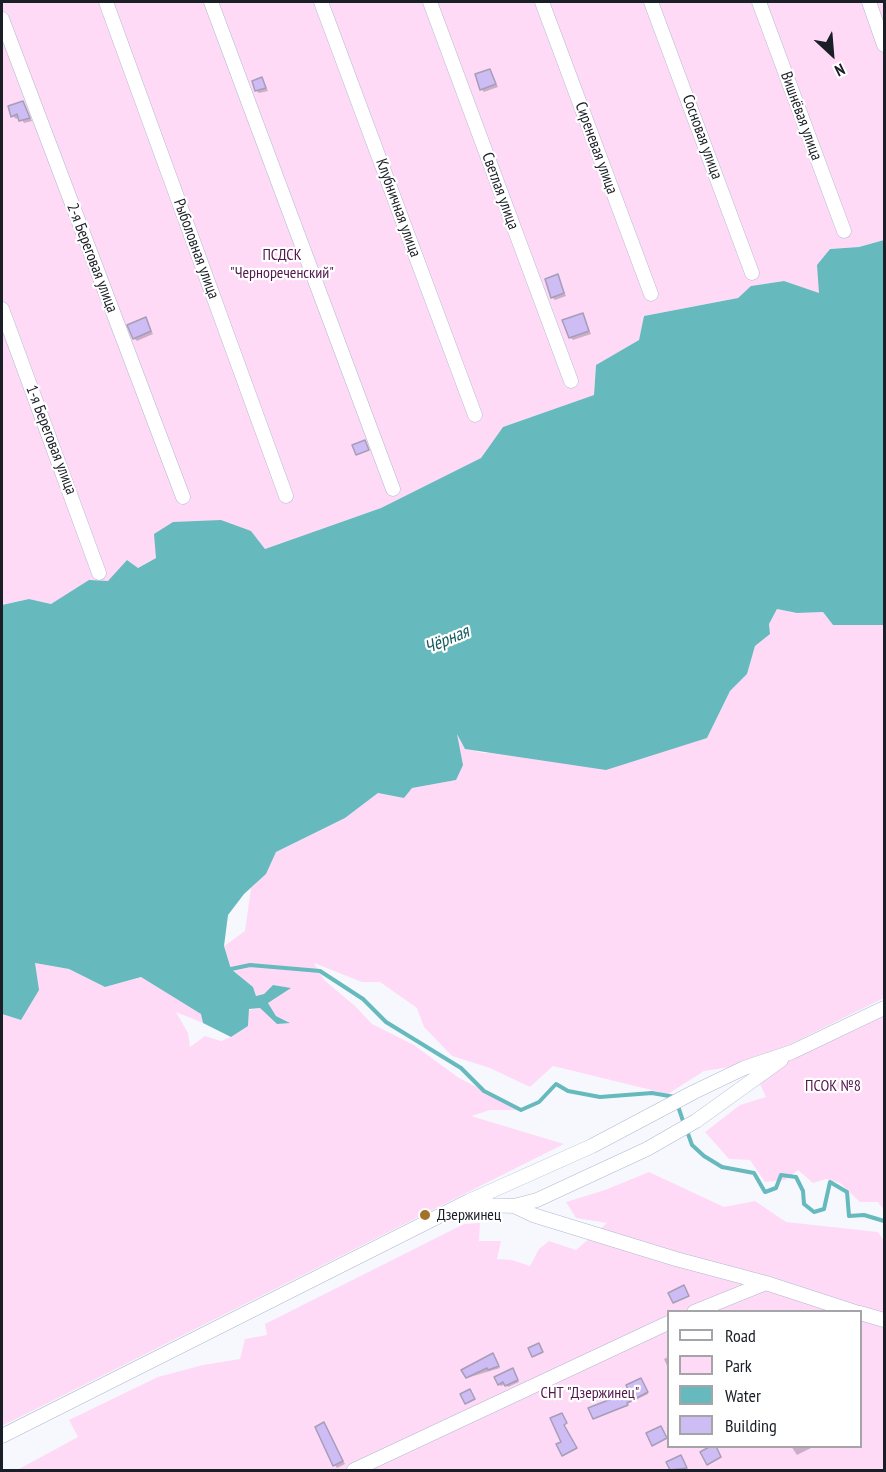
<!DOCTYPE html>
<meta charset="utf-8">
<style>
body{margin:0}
#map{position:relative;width:886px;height:1472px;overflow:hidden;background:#f6f8fd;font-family:"PT Sans Narrow",sans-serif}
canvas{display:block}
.frame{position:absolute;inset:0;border:3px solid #1a1e26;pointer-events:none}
.legend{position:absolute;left:667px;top:1310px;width:195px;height:138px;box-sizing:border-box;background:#fff;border:2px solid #a3a5a8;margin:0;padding:8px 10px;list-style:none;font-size:18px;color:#1a1e26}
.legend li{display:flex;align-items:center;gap:12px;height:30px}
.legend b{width:30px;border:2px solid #a3a5a8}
.north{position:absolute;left:802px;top:24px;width:60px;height:60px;-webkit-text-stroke:4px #fff;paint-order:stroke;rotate:154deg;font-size:16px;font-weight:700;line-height:24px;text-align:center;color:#1a1e26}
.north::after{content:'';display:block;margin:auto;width:21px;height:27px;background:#1a1e26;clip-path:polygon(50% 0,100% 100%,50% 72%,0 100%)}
</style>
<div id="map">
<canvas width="886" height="1472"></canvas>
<div class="frame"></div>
<ul class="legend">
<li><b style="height:8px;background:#fff"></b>Road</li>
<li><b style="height:16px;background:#fedaf7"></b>Park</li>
<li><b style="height:16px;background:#66b9bc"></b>Water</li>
<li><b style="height:16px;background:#cebcf5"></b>Building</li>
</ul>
<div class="north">N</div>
</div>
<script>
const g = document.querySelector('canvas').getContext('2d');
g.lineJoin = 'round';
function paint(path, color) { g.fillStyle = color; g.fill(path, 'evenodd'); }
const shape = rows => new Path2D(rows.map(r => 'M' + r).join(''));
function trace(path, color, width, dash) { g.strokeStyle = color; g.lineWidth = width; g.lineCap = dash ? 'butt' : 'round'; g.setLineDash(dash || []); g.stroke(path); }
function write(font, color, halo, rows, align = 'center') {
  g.font = font + ' "PT Sans Narrow",sans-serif'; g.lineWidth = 4.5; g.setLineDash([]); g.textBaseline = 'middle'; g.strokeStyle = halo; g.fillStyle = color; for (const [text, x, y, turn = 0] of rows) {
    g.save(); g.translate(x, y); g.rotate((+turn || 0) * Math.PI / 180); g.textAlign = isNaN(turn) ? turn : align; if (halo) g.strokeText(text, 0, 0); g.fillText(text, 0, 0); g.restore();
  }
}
paint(shape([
 [2,2,884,2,884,240,859,247,829,249,820,294,784,281,751,286,738,298,644,316,639,340,596,365,594,395,503,427,481,458,381,508,265,549,251,531,156,558,137,568,127,560,108,582,89,581,51,604,29,599,2,605],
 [777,609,797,613,823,612,833,625,883,625,884,622,884,998,750,1064,704,1071,668,1094,553,1066,530,1087,490,1068,452,1056,424,1027,417,1008,380,982,362,982,314,963,324,980,355,1006,372,1024,414,1045,459,1078,521,1110,490,1110,471,1116,564,1144,2,1426,2,1014,21,1020,35,963,69,969,105,987,141,977,202,1014,203,1023,176,1012,188,1033,190,1047,205,1036,221,1041,231,1037,248,1026,249,1010,260,1008,277,1024,289,1022,276,1016,268,1003,290,988,273,985,264,994,256,996,253,987,231,969,224,946,245,931,251,888,266,874,276,852,345,818,378,793,404,798,411,788,456,780,456,731,465,749,484,753,707,738,730,691,747,674,755,646,770,634,769,624],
 [884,1008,884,1210,878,1202,860,1202,840,1183,826,1179,813,1183,798,1170,785,1180,765,1182,750,1160,729,1159,705,1132,740,1105,766,1097,755,1073],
 [649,1172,724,1207,755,1201,786,1222,878,1232,884,1241,884,1470,17,1470,78,1437,69,1420,158,1377,203,1365,240,1359,245,1339,267,1335,265,1324,464,1224,480,1223,479,1241,501,1241,497,1259,512,1260,530,1266,539,1249,549,1241,576,1250,607,1223,576,1218,566,1202,605,1190],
 [668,1312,860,1312,860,1446,668,1446]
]), '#fedaf7');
paint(shape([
 [884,240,884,625,833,625,823,612,797,613,777,609,769,624,770,634,755,646,747,674,730,691,707,738,606,770,465,749,457,734,463,765,456,780,412,788,404,798,378,793,345,818,276,852,266,874,244,894,228,915,224,946,231,969,253,987,256,996,264,994,273,985,291,988,268,1003,276,1016,290,1023,277,1024,260,1008,249,1009,248,1026,231,1037,203,1023,201,1014,141,977,105,987,69,969,35,963,39,990,21,1020,2,1014,2,605,29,599,51,604,89,580,108,581,127,560,138,568,156,558,154,534,173,522,221,520,251,531,265,549,381,508,481,458,503,427,594,395,596,365,639,340,644,316,738,298,751,286,784,281,819,293,817,265,830,249,859,247]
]), '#66b9bc');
paint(shape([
 [490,71,498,87,484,92,481,89],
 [262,79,268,91,259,93,256,90],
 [23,102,32,121,24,123,20,117,16,119,13,116],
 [558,276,566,296,555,300,552,297],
 [582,315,591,334,573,340,570,337],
 [146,319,153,334,137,341,134,338],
 [494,1357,500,1368,467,1378],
 [668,1357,668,1368,664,1359],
 [513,1370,519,1382,508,1387,506,1384,501,1386,499,1384],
 [642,1381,648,1394,627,1404,628,1406,595,1418,631,1393],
 [324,1424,345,1464,337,1468,335,1465],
 [791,1446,815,1446,797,1455],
 [681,1458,687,1469,673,1470,669,1463]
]), '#0003');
trace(shape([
 [231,969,250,965,320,971,363,999,386,1022,461,1068,484,1091,521,1110,539,1102,556,1084,568,1091,600,1097,652,1093,675,1097,684,1124],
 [687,1131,692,1145,704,1156,722,1167,754,1173,765,1192,776,1188,781,1175,796,1177,803,1191,804,1204,814,1212,824,1209,830,1182,847,1192,849,1216,864,1215,884,1221]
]), '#66b9bc', 4);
const building = shape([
 [490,69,496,84,480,90,475,74,490,69],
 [262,77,266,88,255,91,252,81,262,77],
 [23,101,30,118,19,121,17,114,11,117,8,106,23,101],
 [558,274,564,293,551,298,545,279,558,274],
 [583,313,589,331,569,338,562,320,583,313],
 [146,317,151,331,133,339,127,325,146,317],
 [365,440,369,450,356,455,352,445,365,440],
 [684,1285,689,1296,673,1303,668,1293,684,1285],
 [539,1343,543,1352,532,1357,528,1348,539,1343],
 [493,1353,499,1366,488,1370,487,1368,466,1378,461,1370,493,1353],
 [513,1368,518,1380,505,1386,503,1382,498,1385,494,1377,513,1368],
 [641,1378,648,1392,627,1403,628,1405,593,1419,588,1408,629,1392,626,1385,641,1378],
 [470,1389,475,1399,465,1404,460,1394,470,1389],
 [562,1413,567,1423,564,1425,577,1448,562,1456,556,1444,561,1442,550,1418,562,1413],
 [324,1422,343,1461,333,1466,315,1427,324,1422],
 [661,1426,667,1438,652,1446,646,1433,661,1426],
 [711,1446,716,1446,721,1457,707,1465,700,1452,711,1446],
 [681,1455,687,1468,670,1470,666,1462,681,1455]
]);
paint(building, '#cebcf5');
trace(building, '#a59eb6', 1.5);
const street = shape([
 [106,2,286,496],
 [211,2,393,489],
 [321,2,475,415],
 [430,2,571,381],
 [542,2,651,294],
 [651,2,752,273],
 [759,2,844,231],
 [869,2,884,45],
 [2,19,183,497],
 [2,309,99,573],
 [514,1206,533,1215,676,1259,766,1283],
 [468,1209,485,1205,514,1206,537,1200,647,1149,696,1121,781,1060],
 [694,1312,766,1283,855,1312],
 [860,1313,884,1320],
 [2,1436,469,1201,592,1146,694,1092,744,1068,792,1052,884,1008],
 [354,1470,668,1323]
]);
trace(street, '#aeb9d0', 15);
trace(street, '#fff', 14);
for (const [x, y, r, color] of [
 [425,1215,6,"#a47128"]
]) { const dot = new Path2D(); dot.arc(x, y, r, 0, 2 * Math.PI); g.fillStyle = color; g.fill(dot); trace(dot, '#fff', 2); }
write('16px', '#1a1e26', '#fff', [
 ["Вишнёвая улица",801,116,70],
 ["Сосновая улица",702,137,70],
 ["Сиреневая улица",596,148,70],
 ["Светлая улица",500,191,70],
 ["Клубничная улица",398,208,70],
 ["Рыболовная улица",196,249,70],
 ["2-я Береговая улица",92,258,69],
 ["1-я Береговая улица",51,440,69]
]);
write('16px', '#53184d', '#fff', [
 ["ПСДСК",282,255],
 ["\"Чернореченский\"",282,273],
 ["ПСОК №8",833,1086],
 ["СНТ \"Дзержинец\"",590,1393]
]);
write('16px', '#1a1e26', '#fff', [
 ["Дзержинец",437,1215]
], 'left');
write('italic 18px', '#145b5e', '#fff', [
 ["Чёрная",447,640,-23]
]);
</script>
